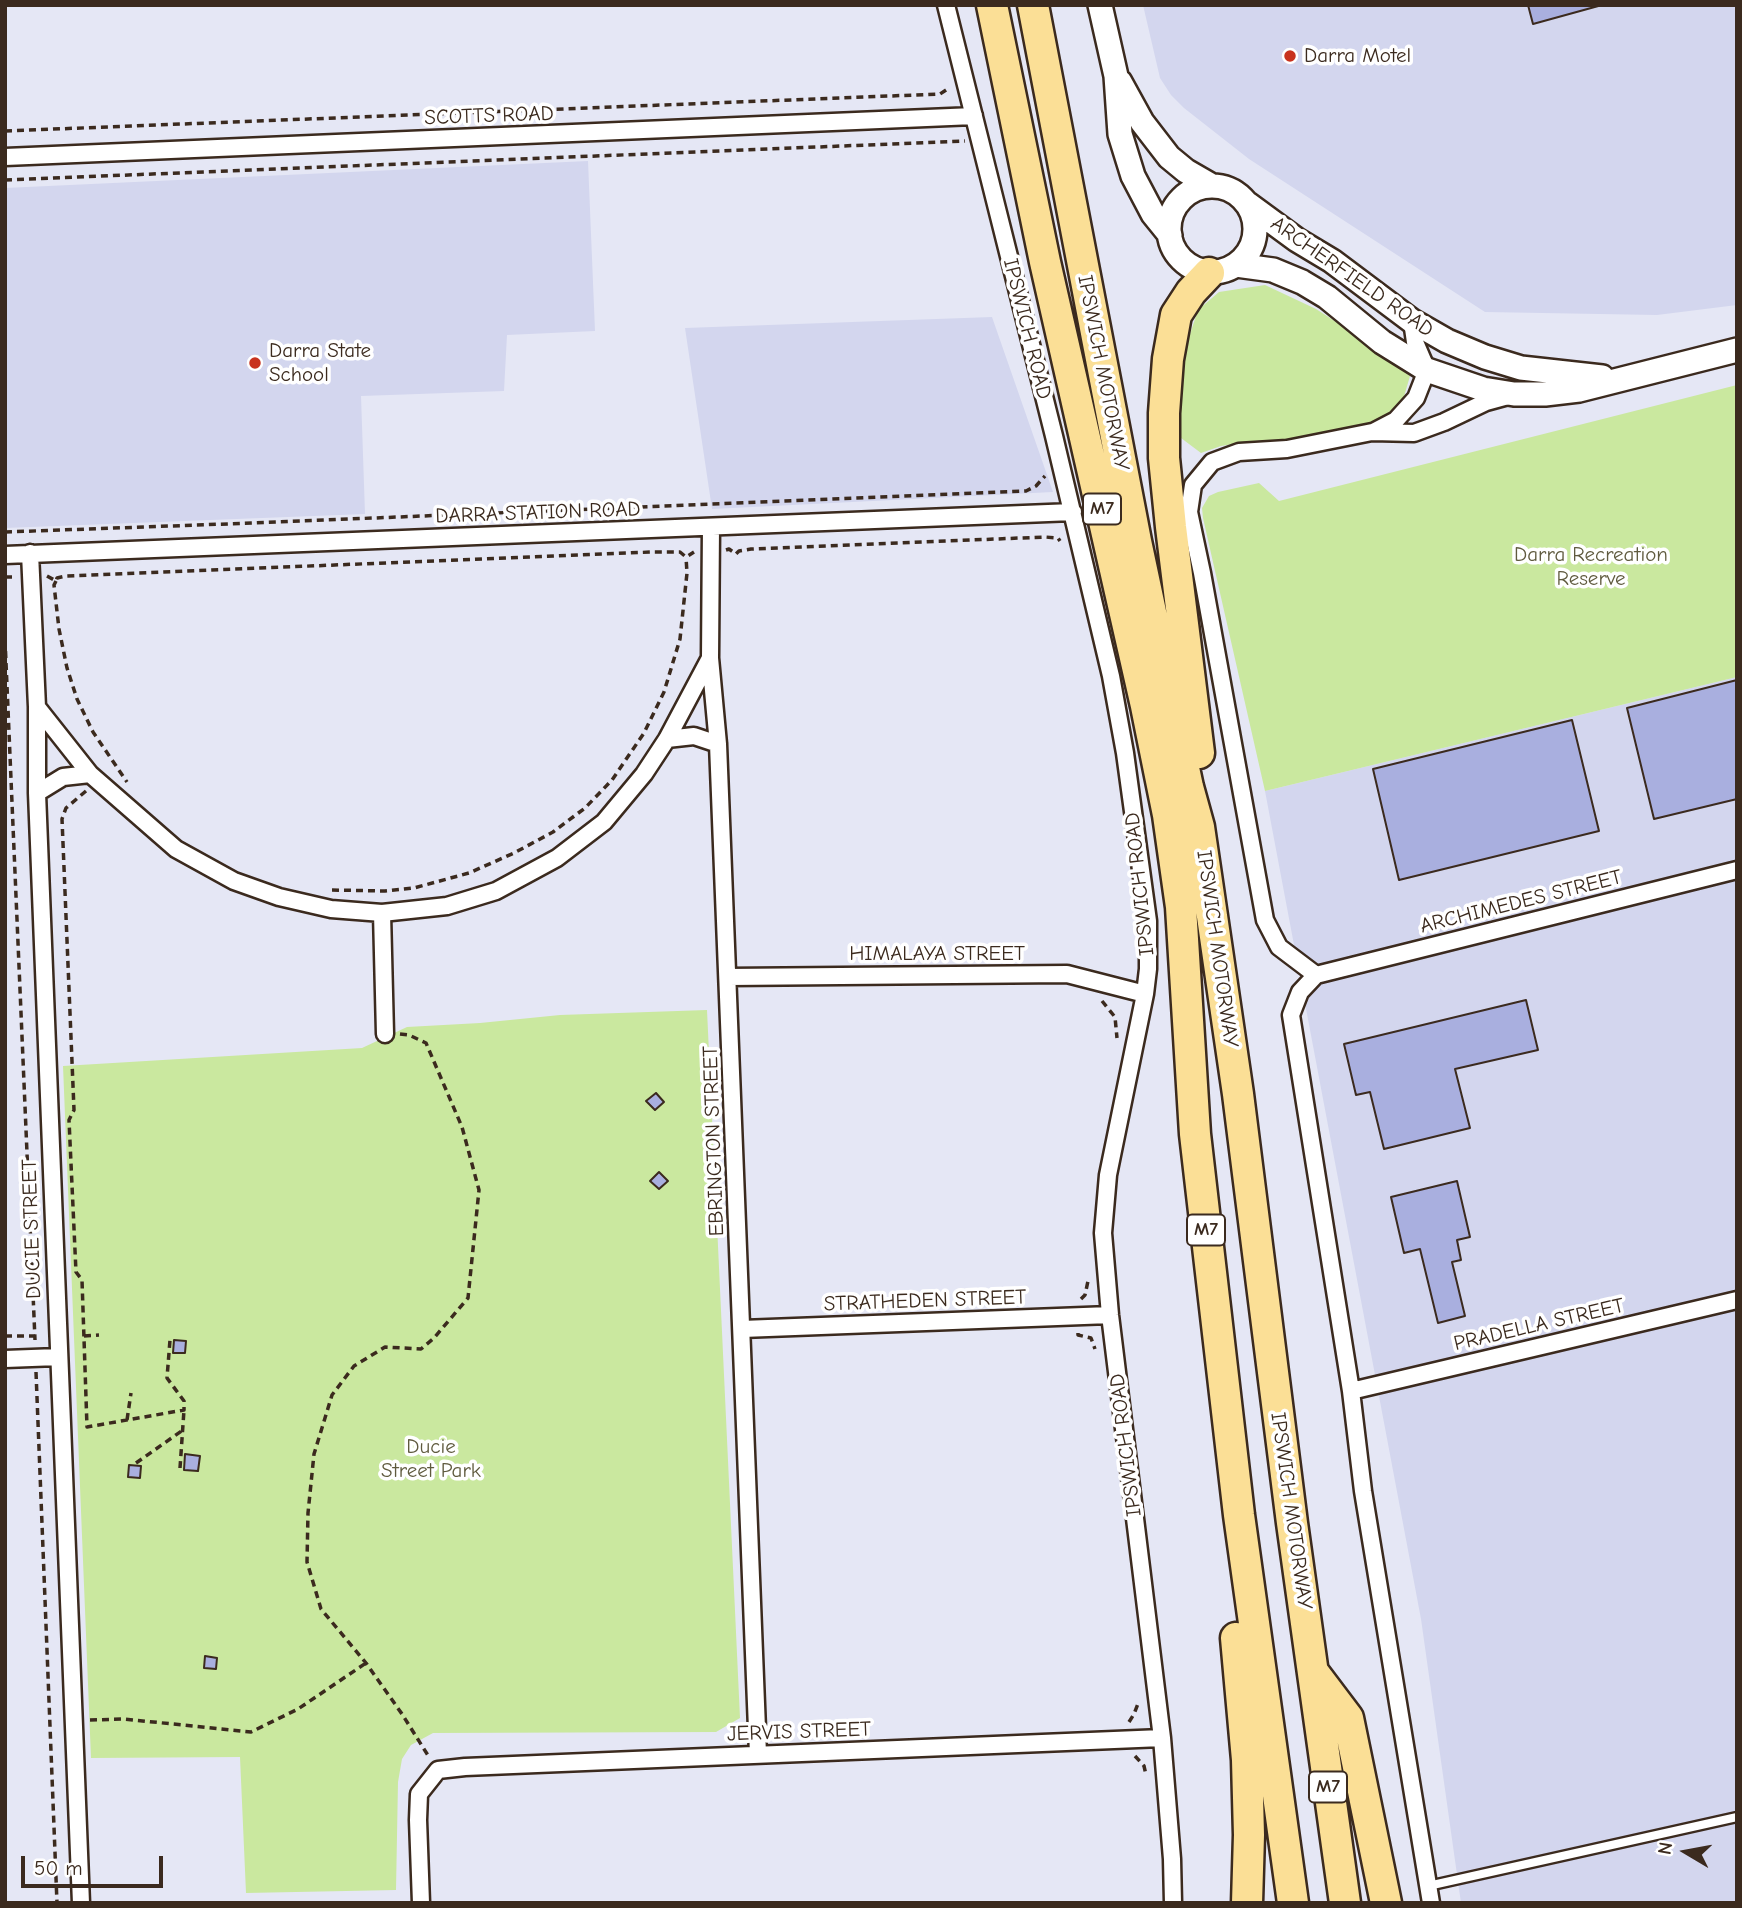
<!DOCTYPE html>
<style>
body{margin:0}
#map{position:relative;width:1742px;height:1908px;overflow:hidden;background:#e5e7f5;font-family:"Comic Neue",sans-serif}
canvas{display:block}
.frame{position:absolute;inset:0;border:7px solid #3b2a1e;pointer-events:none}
.north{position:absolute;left:1651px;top:1817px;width:70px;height:70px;-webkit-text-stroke:5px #fff;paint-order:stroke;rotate:280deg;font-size:19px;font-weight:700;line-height:28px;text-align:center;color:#3b2a1e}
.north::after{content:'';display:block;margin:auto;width:24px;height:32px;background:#3b2a1e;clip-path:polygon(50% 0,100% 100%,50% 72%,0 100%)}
.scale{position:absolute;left:21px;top:1856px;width:142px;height:32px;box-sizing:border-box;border:4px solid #3b2a1e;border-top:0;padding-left:9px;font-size:21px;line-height:24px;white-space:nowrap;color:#3b2a1e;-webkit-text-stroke:5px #fff;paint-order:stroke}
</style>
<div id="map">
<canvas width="1742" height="1908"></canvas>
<div class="frame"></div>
<div class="north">N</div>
<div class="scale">50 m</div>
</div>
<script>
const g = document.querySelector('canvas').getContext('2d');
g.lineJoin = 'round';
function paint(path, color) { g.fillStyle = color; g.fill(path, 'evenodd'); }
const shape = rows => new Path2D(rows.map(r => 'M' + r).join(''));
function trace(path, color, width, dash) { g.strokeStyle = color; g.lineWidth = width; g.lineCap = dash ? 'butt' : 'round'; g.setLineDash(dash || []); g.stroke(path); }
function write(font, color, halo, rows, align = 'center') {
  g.font = font + ' "Comic Neue",sans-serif'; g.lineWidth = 7; g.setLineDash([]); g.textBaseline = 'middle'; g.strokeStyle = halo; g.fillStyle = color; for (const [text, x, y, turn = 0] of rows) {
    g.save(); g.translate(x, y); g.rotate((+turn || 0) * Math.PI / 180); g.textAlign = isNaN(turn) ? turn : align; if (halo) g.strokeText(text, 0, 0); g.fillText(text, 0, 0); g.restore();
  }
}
paint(shape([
 [1143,5,1737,5,1737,305,1657,315,1485,312,1249,159,1184,108,1171,95,1160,78],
 [588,161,595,331,507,335,504,391,361,396,365,514,5,528,5,188],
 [992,317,1053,492,712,509,685,328],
 [1737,677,1737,1903,1461,1903,1421,1619,1265,791]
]), '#d3d6ee');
paint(shape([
 [1265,285,1316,309,1358,336,1410,376,1403,400,1384,420,1343,430,1292,440,1252,441,1221,446,1201,453,1181,438,1181,396,1185,349,1198,310,1219,292],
 [1737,385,1737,677,1265,791,1203,518,1202,508,1209,496,1218,492,1259,483,1279,501],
 [707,1010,740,1718,716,1732,433,1733,411,1745,402,1759,398,1782,396,1890,246,1893,240,1757,91,1758,63,1066,362,1048,407,1027,480,1023,560,1015]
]), '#cae89f');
const building = shape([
 [1528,5,1602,5,1533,24,1528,5],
 [1737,680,1737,799,1654,819,1627,708,1737,680],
 [1572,720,1599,831,1399,880,1373,769,1572,720],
 [1526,1000,1538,1050,1455,1069,1470,1128,1384,1149,1370,1092,1356,1095,1344,1044,1526,1000],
 [656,1093,664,1102,655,1110,646,1101,656,1093],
 [659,1172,668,1181,659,1189,650,1181,659,1172],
 [1457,1181,1470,1237,1457,1240,1461,1260,1452,1262,1465,1316,1438,1323,1420,1249,1404,1253,1391,1197,1457,1181],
 [174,1340,186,1341,185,1353,173,1353,174,1340],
 [185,1454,200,1456,198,1471,184,1470,185,1454],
 [129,1465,141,1466,140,1478,128,1477,129,1465],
 [205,1656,217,1658,216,1669,204,1668,205,1656]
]);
paint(building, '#a9afdf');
trace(building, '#3b2a1e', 2);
const lane = shape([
 [1428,1886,1737,1817]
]);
const street = shape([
 [946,5,1054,436,1111,676,1125,753,1148,921,1148,969,1145,994,1108,1175,1103,1233,1110,1315,1162,1738,1172,1859,1173,1903],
 [5,157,974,116],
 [1373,432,1396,420,1416,398,1427,370,1415,342,1412,321],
 [711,527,710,658,718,744,758,1754],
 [30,553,37,707,37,793,81,1903],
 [5,555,1073,512],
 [37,707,90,774,176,849,234,881,279,897,331,909,382,913,447,906,496,891,557,858,604,822,644,774,667,739,710,658],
 [667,739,694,736,718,744],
 [37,793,63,777,90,774],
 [382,913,385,1034],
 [1316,975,1300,992,1291,1015,1351,1391,1363,1491,1431,1903],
 [1316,975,1279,947,1265,920,1202,573,1189,512,1193,485,1212,462,1239,452,1287,449,1372,432,1414,433,1444,422,1486,402,1508,396],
 [1316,975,1737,870],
 [728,977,1067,974,1145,994],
 [742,1329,1110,1315],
 [5,1359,58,1357],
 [1351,1391,1737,1300],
 [421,1903,418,1820,419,1794,438,1770,465,1767,1162,1738]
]);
const secondary = shape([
 [1100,5,1116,76,1120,134,1133,176,1153,214,1170,235],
 [1120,82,1142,122,1169,157,1186,171,1212,186],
 '1169 229a43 43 0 1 1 86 0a43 43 0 1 1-86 0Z',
 [1248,204,1297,240,1332,261,1412,321,1447,341,1485,357,1521,368,1602,377],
 [1236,265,1273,270,1302,282,1327,297,1382,342,1427,370,1483,389,1514,394,1545,394,1579,390,1737,350]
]);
const highway = shape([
 [992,5,1045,262,1146,706,1168,815,1181,907,1195,1134,1239,1515,1293,1903],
 [1033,5,1136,541,1188,787,1199,827,1238,1094,1292,1523,1345,1903],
 [1199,753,1171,527,1164,458,1164,413,1168,359,1176,315,1191,292,1209,273],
 [1236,1638,1247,1760,1249,1835,1247,1903],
 [1314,1673,1348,1718,1386,1903]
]);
trace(lane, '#3b2a1e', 13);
trace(street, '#3b2a1e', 21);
trace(secondary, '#3b2a1e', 28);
trace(highway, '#3b2a1e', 35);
trace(shape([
 [5,131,940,94,949,88],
 [5,180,965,141],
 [5,532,253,523,1026,491,1036,486,1045,476],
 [726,550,729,549,736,554,739,551,751,549,1045,537,1058,538,1060,541],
 [47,576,56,581,57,578,66,576,652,552,680,552,686,557,694,552],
 [5,577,14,577],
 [56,581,54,585,59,629,67,668,77,699,93,732,127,782],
 [5,639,35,1340],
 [86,791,66,808,62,819,74,1110,69,1120,76,1272,82,1280,87,1427,184,1410,184,1401,167,1378,170,1340],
 [332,890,385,891,414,888,469,873,514,853,553,832,585,808,612,780,644,733,664,692,680,639,687,573,686,557],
 [1102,1001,1115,1017,1117,1038],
 [400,1034,409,1035,426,1043,462,1127,479,1190,468,1298,434,1338,421,1349,385,1347,354,1366,332,1395,314,1454,308,1513,307,1562,321,1609,366,1663,402,1714,429,1757],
 [1081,1299,1085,1295,1088,1281],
 [1078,1333,1078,1335,1091,1338,1095,1349],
 [5,1336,35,1336],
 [84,1336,99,1335],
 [36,1372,57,1903],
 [127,1420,131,1393],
 [136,1463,183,1430],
 [180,1468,184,1410],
 [90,1720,124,1719,251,1732,298,1709,366,1663],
 [1129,1722,1134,1714,1139,1701],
 [1135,1756,1144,1766,1146,1775]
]), '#3b2a1e', 3.5, [7, 5]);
trace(lane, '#fff', 8);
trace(street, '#fff', 16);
trace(secondary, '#fff', 23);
trace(highway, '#fbdf96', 30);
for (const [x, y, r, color] of [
 [1290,56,7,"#c8321e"],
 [255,363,7,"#c8321e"]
]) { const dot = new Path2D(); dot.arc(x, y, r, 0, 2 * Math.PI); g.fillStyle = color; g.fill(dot); trace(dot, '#fff', 2.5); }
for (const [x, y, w] of [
 [1102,509,38],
 [1206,1230,38],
 [1328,1787,38]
]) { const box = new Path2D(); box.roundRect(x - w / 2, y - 15.5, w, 31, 5); g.fillStyle = '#fff'; g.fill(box); trace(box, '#3b2a1e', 2); }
write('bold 19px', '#3b2a1e', null, [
 ["M7",1102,509],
 ["M7",1206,1230],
 ["M7",1328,1787]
]);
write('21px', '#3b2a1e', '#fff', [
 ["Darra Motel",1304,56],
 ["Darra State",269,351],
 ["School",269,375]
], 'left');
write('21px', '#3b2a1e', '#fff', [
 ["SCOTTS ROAD",489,116,-2],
 ["ARCHERFIELD ROAD",1352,277,35],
 ["IPSWICH ROAD",1027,329,76],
 ["IPSWICH MOTORWAY",1103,373,79],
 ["DARRA STATION ROAD",538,513,-2],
 ["IPSWICH ROAD",1140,884,-96],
 ["ARCHIMEDES STREET",1521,902,-14],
 ["IPSWICH MOTORWAY",1217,949,82],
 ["HIMALAYA STREET",937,954],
 ["EBRINGTON STREET",714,1141,-92],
 ["DUCIE STREET",32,1229,-92],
 ["STRATHEDEN STREET",925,1301,-2],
 ["PRADELLA STREET",1539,1325,-13],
 ["IPSWICH ROAD",1126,1445,-97],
 ["IPSWICH MOTORWAY",1291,1511,82],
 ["JERVIS STREET",799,1732,-2]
]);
write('21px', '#5f5a3e', '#fff', [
 ["Darra Recreation",1591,555],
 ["Reserve",1591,579],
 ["Ducie",431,1447],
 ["Street Park",431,1471]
]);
</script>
